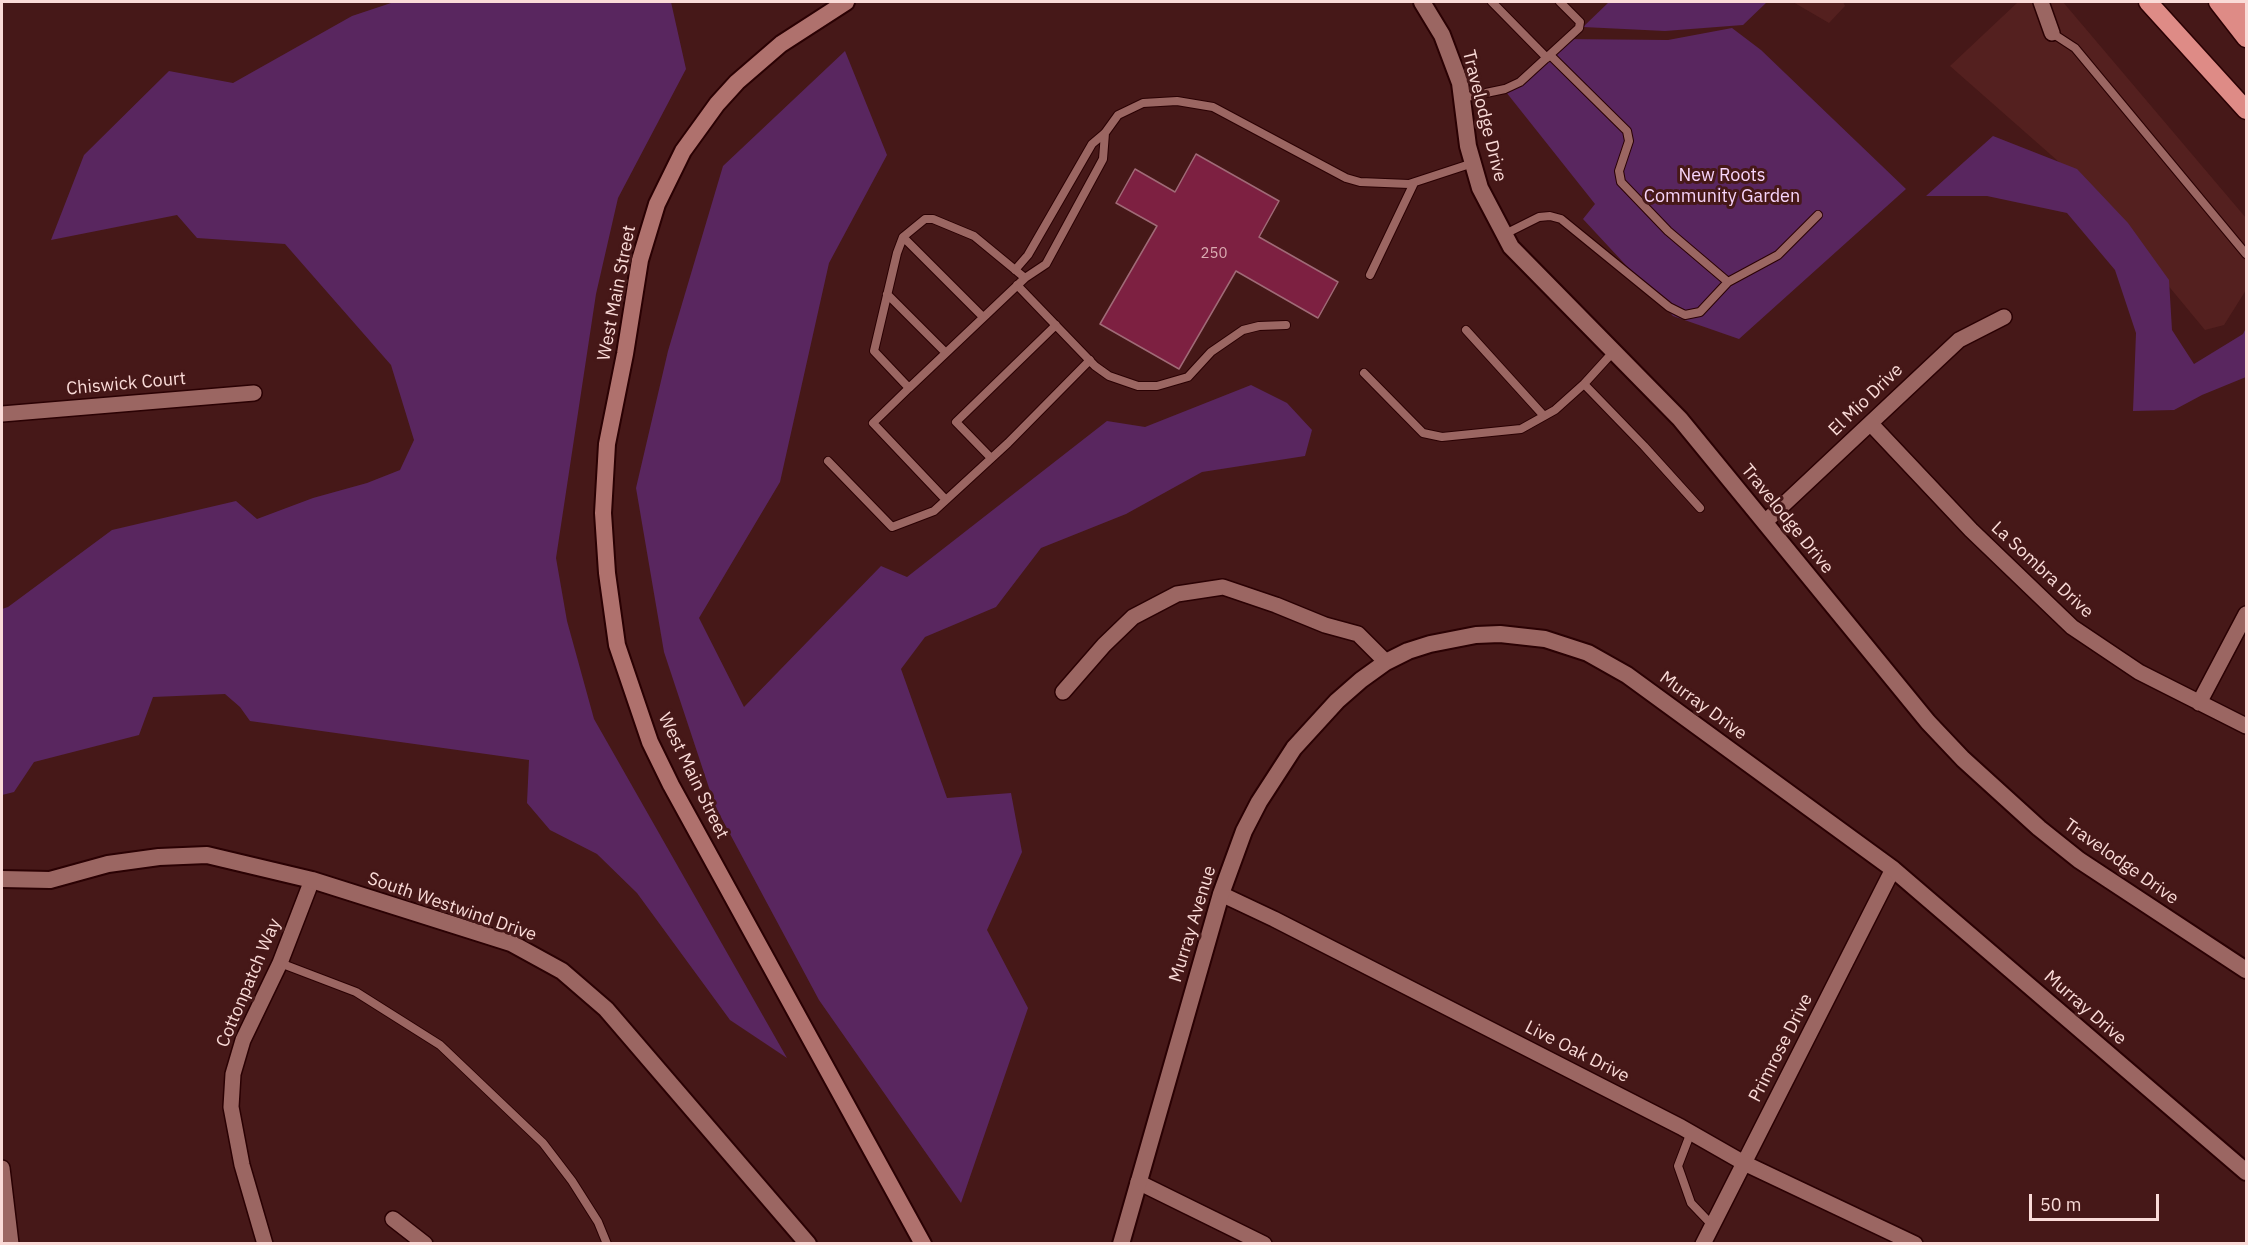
<!DOCTYPE html>
<style>
body{margin:0}
#map{position:relative;width:2248px;height:1245px;overflow:hidden;background:#461818;font-family:"IBM Plex Sans",sans-serif}
canvas{display:block}
.frame{position:absolute;inset:0;border:3px solid #fadbd8;pointer-events:none}
.scale{position:absolute;left:2029px;top:1194px;width:130px;height:27px;box-sizing:border-box;border:3px solid #fadbd8;border-top:0;padding-left:8px;font-size:18px;line-height:21px;white-space:nowrap;color:#fadbd8;-webkit-text-stroke:4px #461818;paint-order:stroke}
</style>
<div id="map">
<canvas width="2248" height="1245"></canvas>
<div class="frame"></div>
<div class="scale">50 m</div>
</div>
<script>
const g = document.querySelector('canvas').getContext('2d');
g.lineJoin = 'round';
function paint(path, color) { g.fillStyle = color; g.fill(path, 'evenodd'); }
const shape = rows => new Path2D(rows.map(r => 'M' + r).join(''));
function trace(path, color, width, dash) { g.strokeStyle = color; g.lineWidth = width; g.lineCap = dash ? 'butt' : 'round'; g.setLineDash(dash || []); g.stroke(path); }
function write(font, color, halo, rows, align = 'center') {
  g.font = font + ' "IBM Plex Sans",sans-serif'; g.lineWidth = 6; g.setLineDash([]); g.textBaseline = 'middle'; g.strokeStyle = halo; g.fillStyle = color; for (const [text, x, y, turn = 0] of rows) {
    g.save(); g.translate(x, y); g.rotate((+turn || 0) * Math.PI / 180); g.textAlign = isNaN(turn) ? turn : align; if (halo) g.strokeText(text, 0, 0); g.fillText(text, 0, 0); g.restore();
  }
}
paint(shape([
 [1793,2,1843,2,1845,6,1829,23],
 [2018,2,2063,2,2246,218,2246,290,2224,325,2205,330,2084,184,1950,66]
]), '#54201f');
paint(shape([
 [394,2,671,2,686,69,618,198,596,294,556,558,567,621,594,719,787,1058,730,1020,637,893,597,854,550,830,527,803,529,760,250,721,240,707,225,694,153,697,139,735,34,762,14,792,2,795,2,609,8,607,112,530,236,501,257,519,313,498,367,483,400,470,414,440,391,365,285,244,197,238,177,215,51,240,84,155,169,71,233,83,352,16],
 [1609,2,1767,2,1743,25,1665,31,1583,27],
 [1732,28,1761,50,1906,189,1739,339,1673,316,1583,219,1595,204,1506,92,1562,39,1668,40],
 [845,51,887,155,829,263,780,482,699,618,744,707,881,566,907,577,1107,421,1145,427,1251,385,1287,403,1312,430,1305,456,1202,472,1126,514,1041,548,996,607,925,637,901,669,947,798,1011,793,1022,852,987,930,1028,1008,961,1203,819,1000,715,806,664,652,636,488,668,351,723,166],
 [1993,136,2077,169,2128,223,2169,280,2172,330,2194,364,2243,334,2246,328,2246,377,2202,395,2174,410,2133,411,2136,333,2115,270,2067,213,1987,196,1926,196]
]), '#59265f');
const building = shape([
 [1196,154,1279,201,1259,237,1338,282,1318,318,1236,271,1179,369,1100,324,1157,226,1116,203,1135,169,1175,192,1196,154]
]);
paint(building, '#7d2041');
trace(building, '#a06a77', 1.5);
const service = shape([
 [1492,2,1547,58],
 [2052,33,2075,48,2246,254],
 [1550,55,1627,131,1629,141,1619,171,1621,182,1668,231,1728,282],
 [1462,98,1505,89,1520,82,1579,28,1580,22,1560,2],
 [1505,234,1539,217,1550,216,1561,219,1669,307,1685,315,1700,312,1728,282,1778,255,1818,215],
 [903,237,983,317],
 [1015,270,1028,255,1092,144,1105,133,1118,115,1143,103,1177,101,1213,107,1346,178,1360,182,1409,184,1473,163],
 [1370,275,1414,183],
 [1025,278,974,236,933,219,925,219,903,237,897,253,874,351,909,388,1025,278,1046,264,1103,159,1105,133],
 [1017,285,1095,366,1109,376,1138,386,1157,386,1188,377,1211,352,1243,330,1259,326,1286,325],
 [887,294,946,353],
 [1466,330,1544,416],
 [1614,351,1584,384,1644,446,1700,508],
 [1364,373,1423,433,1442,437,1521,429,1555,410,1584,384],
 [909,388,873,423,946,500,1008,443,1090,360],
 [991,458,956,422,1056,325],
 [828,461,892,527,934,511,946,500],
 [280,963,356,992,440,1045,543,1143,572,1181,598,1222,607,1244],
 [1691,1132,1678,1166,1691,1203,1712,1225]
]);
const minor = shape([
 [2041,2,2052,33],
 [2,414,254,393],
 [1871,424,1971,530,2072,627,2139,672,2246,726],
 [1765,522,1959,340,2004,317],
 [1063,692,1104,645,1133,617,1177,594,1223,587,1276,605,1325,625,1358,634,1386,662],
 [2199,703,2246,614],
 [1221,894,1274,919,1681,1127,1744,1163,1915,1244],
 [2,1168,11,1244],
 [1138,1182,1264,1244],
 [393,1219,425,1244],
 [265,1244,242,1165,231,1107,233,1074,243,1040,280,963,312,880],
 [1703,1244,1893,869]
]);
const tertiary = shape([
 [1422,2,1442,35,1460,83,1468,146,1480,188,1511,247,1680,419,1928,722,1963,759,2039,828,2079,860,2246,970],
 [2,879,50,880,108,864,159,857,207,855,312,880,511,943,562,971,606,1009,808,1244],
 [1121,1244,1221,894,1244,831,1259,802,1294,748,1337,701,1361,680,1386,662,1408,651,1430,644,1476,635,1500,634,1545,639,1588,653,1627,675,1893,869,2246,1172]
]);
const secondary = shape([
 [846,2,781,44,737,82,717,104,683,151,657,204,640,260,625,354,607,444,603,513,607,573,617,645,650,742,671,785,923,1244]
]);
const motorway = shape([
 [2148,2,2246,110],
 [2218,2,2246,38],
 [2239,2,2246,13]
]);
trace(service, '#2a0103', 10);
trace(minor, '#2a0103', 18);
trace(tertiary, '#2a0103', 20);
trace(secondary, '#2a0103', 20);
trace(motorway, '#2a0103', 21);
trace(service, '#9b6662', 8);
trace(minor, '#9b6662', 15);
trace(tertiary, '#9b6662', 16);
trace(secondary, '#af716d', 16);
trace(motorway, '#de8b86', 18);
write('15px', '#dbacb2', null, [
 ["250",1214,254]
]);
write('18px', '#fadbd8', '#461818', [
 ["Travelodge Drive",1484,116,76],
 ["West Main Street",617,293,-79],
 ["Chiswick Court",126,384,-5],
 ["El Mio Drive",1866,400,-44],
 ["Travelodge Drive",1787,519,51],
 ["La Sombra Drive",2042,570,43],
 ["Murray Drive",1703,706,36],
 ["West Main Street",693,776,64],
 ["Travelodge Drive",2121,862,35],
 ["South Westwind Drive",452,907,19],
 ["Murray Avenue",1193,924,-73],
 ["Cottonpatch Way",249,983,-67],
 ["Murray Drive",2085,1008,41],
 ["Primrose Drive",1781,1048,-63],
 ["Live Oak Drive",1577,1052,27]
]);
write('18px', '#f7d4fa', '#461818', [
 ["New Roots",1722,176],
 ["Community Garden",1722,197]
]);
</script>
